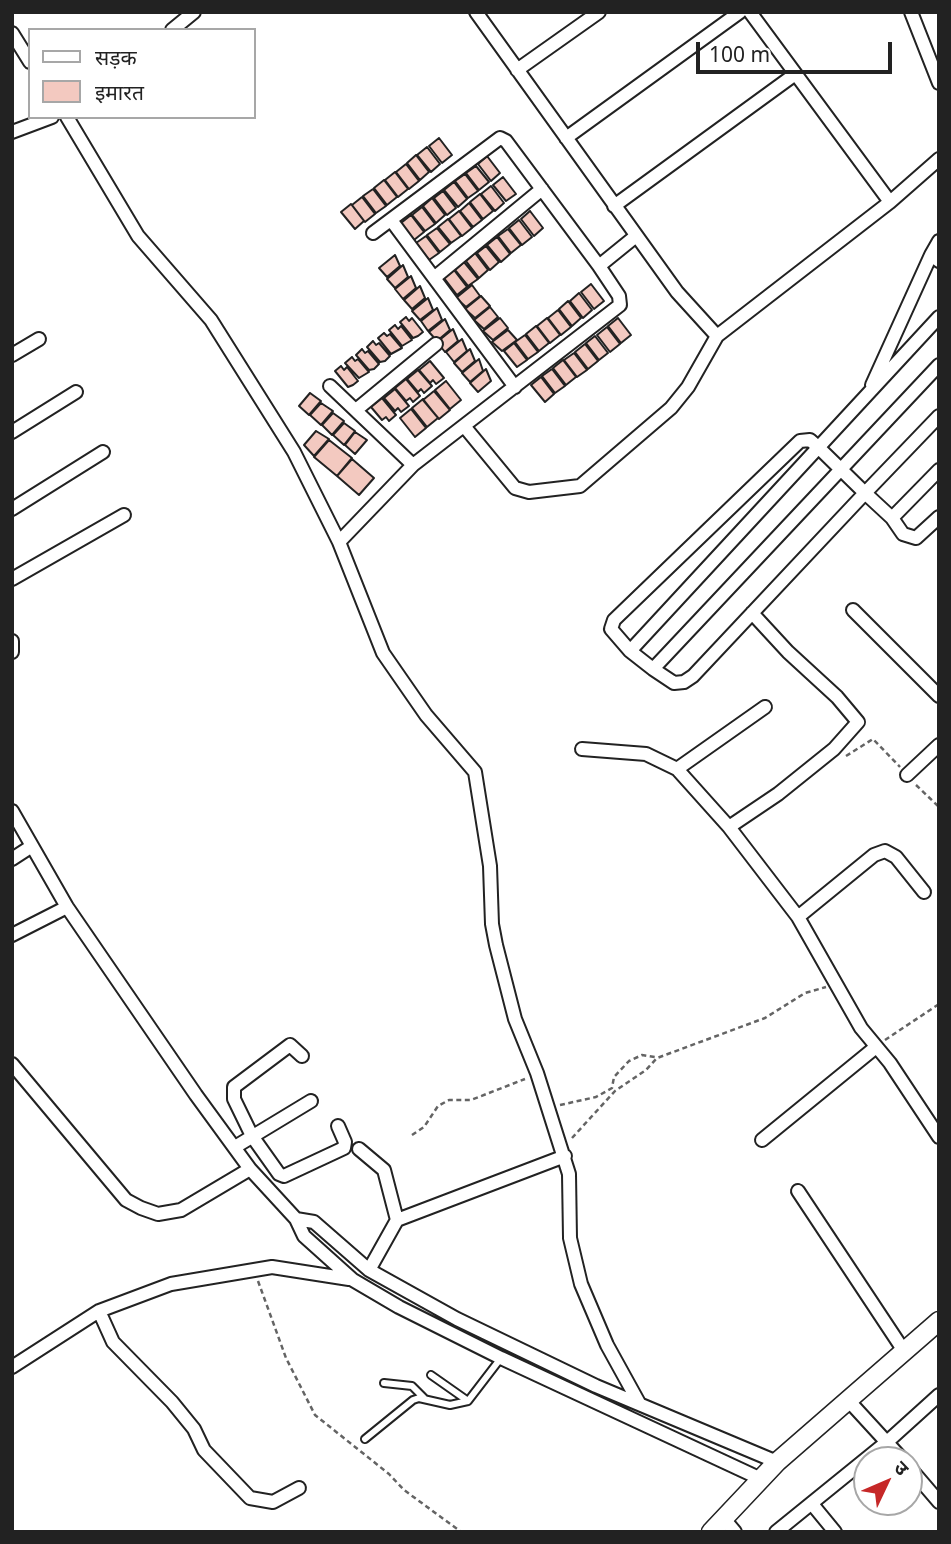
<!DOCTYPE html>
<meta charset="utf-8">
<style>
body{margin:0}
#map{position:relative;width:951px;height:1544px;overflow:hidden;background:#fff;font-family:"Noto Sans","Noto Sans Devanagari",sans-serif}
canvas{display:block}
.frame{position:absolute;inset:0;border:14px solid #222;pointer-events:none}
.legend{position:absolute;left:28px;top:28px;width:228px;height:91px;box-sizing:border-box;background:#fff;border:2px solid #a7a7a7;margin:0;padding:9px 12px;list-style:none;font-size:21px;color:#222}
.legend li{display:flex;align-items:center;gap:14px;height:35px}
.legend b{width:35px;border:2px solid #a7a7a7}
.north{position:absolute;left:853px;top:1446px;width:70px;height:70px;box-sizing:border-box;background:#fff;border:2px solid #a7a7a7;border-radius:50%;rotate:46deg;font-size:19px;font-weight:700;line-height:28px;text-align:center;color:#222}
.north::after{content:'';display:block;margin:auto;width:24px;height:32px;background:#c62828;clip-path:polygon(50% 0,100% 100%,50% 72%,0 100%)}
.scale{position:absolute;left:696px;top:42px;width:196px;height:32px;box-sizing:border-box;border:4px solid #222;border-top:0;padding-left:9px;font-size:21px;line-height:24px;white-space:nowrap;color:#222;-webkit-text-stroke:5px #fff;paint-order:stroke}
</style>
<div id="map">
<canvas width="951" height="1544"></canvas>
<div class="frame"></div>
<ul class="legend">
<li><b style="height:9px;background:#fff"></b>सड़क</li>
<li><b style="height:19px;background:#f3c9c0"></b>इमारत</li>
</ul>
<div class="north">उ</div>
<div class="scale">100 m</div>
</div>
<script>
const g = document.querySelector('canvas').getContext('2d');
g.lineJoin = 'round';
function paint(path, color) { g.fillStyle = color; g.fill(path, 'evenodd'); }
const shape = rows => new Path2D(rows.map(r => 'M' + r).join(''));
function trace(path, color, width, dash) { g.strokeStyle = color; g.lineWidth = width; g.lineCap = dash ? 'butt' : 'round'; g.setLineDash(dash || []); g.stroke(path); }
const building = shape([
 [439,138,452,155,442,163,429,146,439,138],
 [427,147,440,164,431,172,417,155,427,147],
 [416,155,429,172,420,180,407,163,416,155],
 [487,156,500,173,491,181,478,164,487,156],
 [406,164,419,181,409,189,396,172,406,164],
 [476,166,489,182,479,190,466,173,476,166],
 [395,172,408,189,398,197,385,180,395,172],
 [465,174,478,191,468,198,455,181,465,174],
 [503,177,516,194,506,201,493,185,503,177],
 [384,180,397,197,387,205,374,188,384,180],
 [454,182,467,199,458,207,444,190,454,182],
 [491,186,504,203,495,211,481,194,491,186],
 [373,189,386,206,376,213,363,196,373,189],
 [443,191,456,208,447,215,434,198,443,191],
 [480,194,493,211,483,219,470,202,480,194],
 [362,197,375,214,365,222,352,205,362,197],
 [432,198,445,215,436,223,423,206,432,198],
 [469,203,482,220,473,227,460,211,469,203],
 [351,204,364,221,355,229,341,212,351,204],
 [422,207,435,224,425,231,412,215,422,207],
 [459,211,472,228,462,236,449,219,459,211],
 [530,211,543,228,534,236,521,219,530,211],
 [411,215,424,232,414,240,401,223,411,215],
 [448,219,461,236,451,243,438,227,448,219],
 [519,220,532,237,522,245,509,228,519,220],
 [437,228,450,244,440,252,427,235,437,228],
 [508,229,521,245,511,253,498,236,508,229],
 [426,236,439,253,429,260,416,243,426,236],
 [497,237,510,254,501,262,487,245,497,237],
 [486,246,499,262,490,270,477,253,486,246],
 [475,253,488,270,479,278,466,261,475,253],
 [395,255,400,266,387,277,379,268,395,255],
 [464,262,478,279,468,286,455,270,464,262],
 [403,265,408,277,395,288,387,279,403,265],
 [454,270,467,287,457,295,444,278,454,270],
 [411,276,416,288,403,299,395,289,411,276],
 [591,284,604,301,594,309,581,292,591,284],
 [472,285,480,296,466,307,456,298,472,285],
 [420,286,425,298,412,309,404,300,420,286],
 [579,293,592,310,583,318,570,301,579,293],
 [481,296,490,306,475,318,465,309,481,296],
 [428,298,433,310,420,320,412,311,428,298],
 [568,301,581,318,572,326,559,309,568,301],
 [490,307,498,317,484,329,474,320,490,307],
 [437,308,442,320,428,331,421,321,437,308],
 [558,310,571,327,561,335,548,318,558,310],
 [406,317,409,321,412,318,423,332,418,336,413,338,400,322,406,317],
 [500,318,508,328,493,340,483,331,500,318],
 [547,318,560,335,550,343,537,326,547,318],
 [618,318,631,335,621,343,608,326,618,318],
 [445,319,450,330,437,341,429,332,445,319],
 [395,325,398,329,401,326,412,340,402,346,389,330,395,325],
 [536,326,549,343,539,351,526,334,536,326],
 [607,327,620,344,610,352,597,335,607,327],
 [453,329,458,341,445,352,437,342,453,329],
 [508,330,517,340,502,351,492,342,508,330],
 [384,333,387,336,390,334,402,348,391,354,378,338,384,333],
 [525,335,538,352,528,359,515,342,525,335],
 [595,336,608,353,599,360,586,343,595,336],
 [462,339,467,351,454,362,446,352,462,339],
 [373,341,376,345,379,343,390,356,385,361,380,362,367,347,373,341],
 [514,343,527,360,517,367,504,351,514,343],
 [585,344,598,361,588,369,575,352,585,344],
 [362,349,365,353,368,351,379,364,374,369,369,370,356,355,362,349],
 [470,349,475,361,462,372,454,363,470,349],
 [574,353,587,370,577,377,564,360,574,353],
 [352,357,355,361,358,359,369,372,359,378,345,363,352,357],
 [479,359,483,371,470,382,462,373,479,359],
 [563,360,576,377,566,385,553,368,563,360],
 [430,361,444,378,436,384,433,380,430,383,419,370,430,361],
 [341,366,344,370,347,367,358,381,353,385,348,387,335,371,341,366],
 [486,369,491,381,478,392,470,383,486,369],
 [552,369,565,386,555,393,542,376,552,369],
 [418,370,432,386,424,393,421,389,418,392,407,379,418,370],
 [541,377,554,394,545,402,531,385,541,377],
 [406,379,420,396,413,402,410,398,406,401,395,388,406,379],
 [446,381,461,400,450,409,435,390,446,381],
 [395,389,409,406,401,412,398,408,395,411,384,398,395,389],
 [434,391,450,410,439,419,423,400,434,391],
 [310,393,321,401,309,415,299,406,310,393],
 [382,398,396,415,389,421,386,417,382,420,371,407,382,398],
 [423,399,438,418,427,427,412,408,423,399],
 [321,403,333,411,321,425,310,415,321,403],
 [411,409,426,428,415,437,400,418,411,409],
 [333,413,344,421,332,435,322,425,333,413],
 [344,423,355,431,344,445,333,435,344,423],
 [316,431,329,439,314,456,304,445,316,431],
 [355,432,367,440,355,454,345,445,355,432],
 [329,440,352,458,337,476,314,457,329,440],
 [352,459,374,478,359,495,337,476,352,459]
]);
paint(building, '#f3c9c0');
trace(building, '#222', 2);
const lane = shape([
 [431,1375,468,1401],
 [384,1383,412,1386,425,1399],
 [365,1439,413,1400,419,1398,450,1405,468,1401,501,1358]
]);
const street = shape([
 [476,12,677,292,717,336],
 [750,12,890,202],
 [911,12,939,83],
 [172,30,194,12],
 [12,33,30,62],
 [517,70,599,12],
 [67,117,138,236,211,320,294,452,339,542,383,653,426,715,475,772,490,866,492,924,496,945,515,1019,537,1073,569,1174,570,1238,581,1284,607,1345,639,1403],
 [12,132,52,117],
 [566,138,740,12],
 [614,206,794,75],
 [391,220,515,387],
 [373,233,500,138,506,141,599,266],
 [939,241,931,255,939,261],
 [434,278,542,189],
 [12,355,39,339],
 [872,385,931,255],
 [330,386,413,465],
 [356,410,436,344],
 [939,416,865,493,693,676,684,682,674,683,653,669,630,651,611,629,614,620,800,441,810,440,819,448,865,493,892,518,939,470],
 [464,426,515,488,529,492,580,486,671,408,688,387,717,336,890,202,939,159],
 [12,432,76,392],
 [12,509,103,452],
 [892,518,903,534,916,538,939,517],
 [339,542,413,465,620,305,619,296,599,266,636,236],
 [12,579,124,515],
 [853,610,939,696],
 [12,641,12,652],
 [630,651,939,317],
 [653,669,939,365],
 [582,749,646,754,677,769,729,827,798,917,861,1028,890,1063,939,1137],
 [677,769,765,707],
 [907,775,939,745],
 [12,811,67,907,196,1095,250,1169,296,1219,304,1236,353,1280,399,1307,501,1358,761,1479],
 [729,827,778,794,834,749,858,722,837,697,788,652,752,613],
 [12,859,32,846],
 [798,917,874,855,885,851,896,857,924,892],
 [12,935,67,907],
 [302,1056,290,1045,234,1087,234,1099,252,1136,279,1174,284,1176,344,1148,345,1142,338,1126],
 [12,1064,126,1200,141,1208,158,1214,181,1210,250,1169],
 [762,1140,876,1047],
 [235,1147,311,1101],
 [359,1149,384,1170,397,1220,369,1270],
 [798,1191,904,1351],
 [296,1219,314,1222,369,1270,457,1319,596,1386,777,1462],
 [397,1220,565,1156],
 [99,1311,113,1342,172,1402,194,1429,204,1450,250,1498,273,1502,299,1488],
 [12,1367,99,1311,171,1284,272,1267,349,1279],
 [848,1400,903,1460],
 [909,1467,939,1502],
 [812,1504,835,1532],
 [724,1519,735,1532],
 [776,1532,887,1442,939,1395]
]);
const secondary = shape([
 [711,1532,777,1462,939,1321]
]);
trace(lane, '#222', 10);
trace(street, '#222', 16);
trace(secondary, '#222', 21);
trace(shape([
 [846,756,873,739,900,767],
 [916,785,939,807],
 [885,1040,939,1004],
 [560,1105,596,1097,612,1088,614,1077,629,1061,642,1055,655,1057],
 [412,1135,424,1127,438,1106,449,1100,471,1100,525,1079],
 [572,1138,615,1091,646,1070,657,1058,765,1018,805,993,826,987],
 [258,1281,286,1358,315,1415,389,1474,404,1490,460,1531]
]), '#646464', 2.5, [5, 3.5]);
trace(lane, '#fff', 6);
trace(street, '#fff', 12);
trace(secondary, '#fff', 18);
</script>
